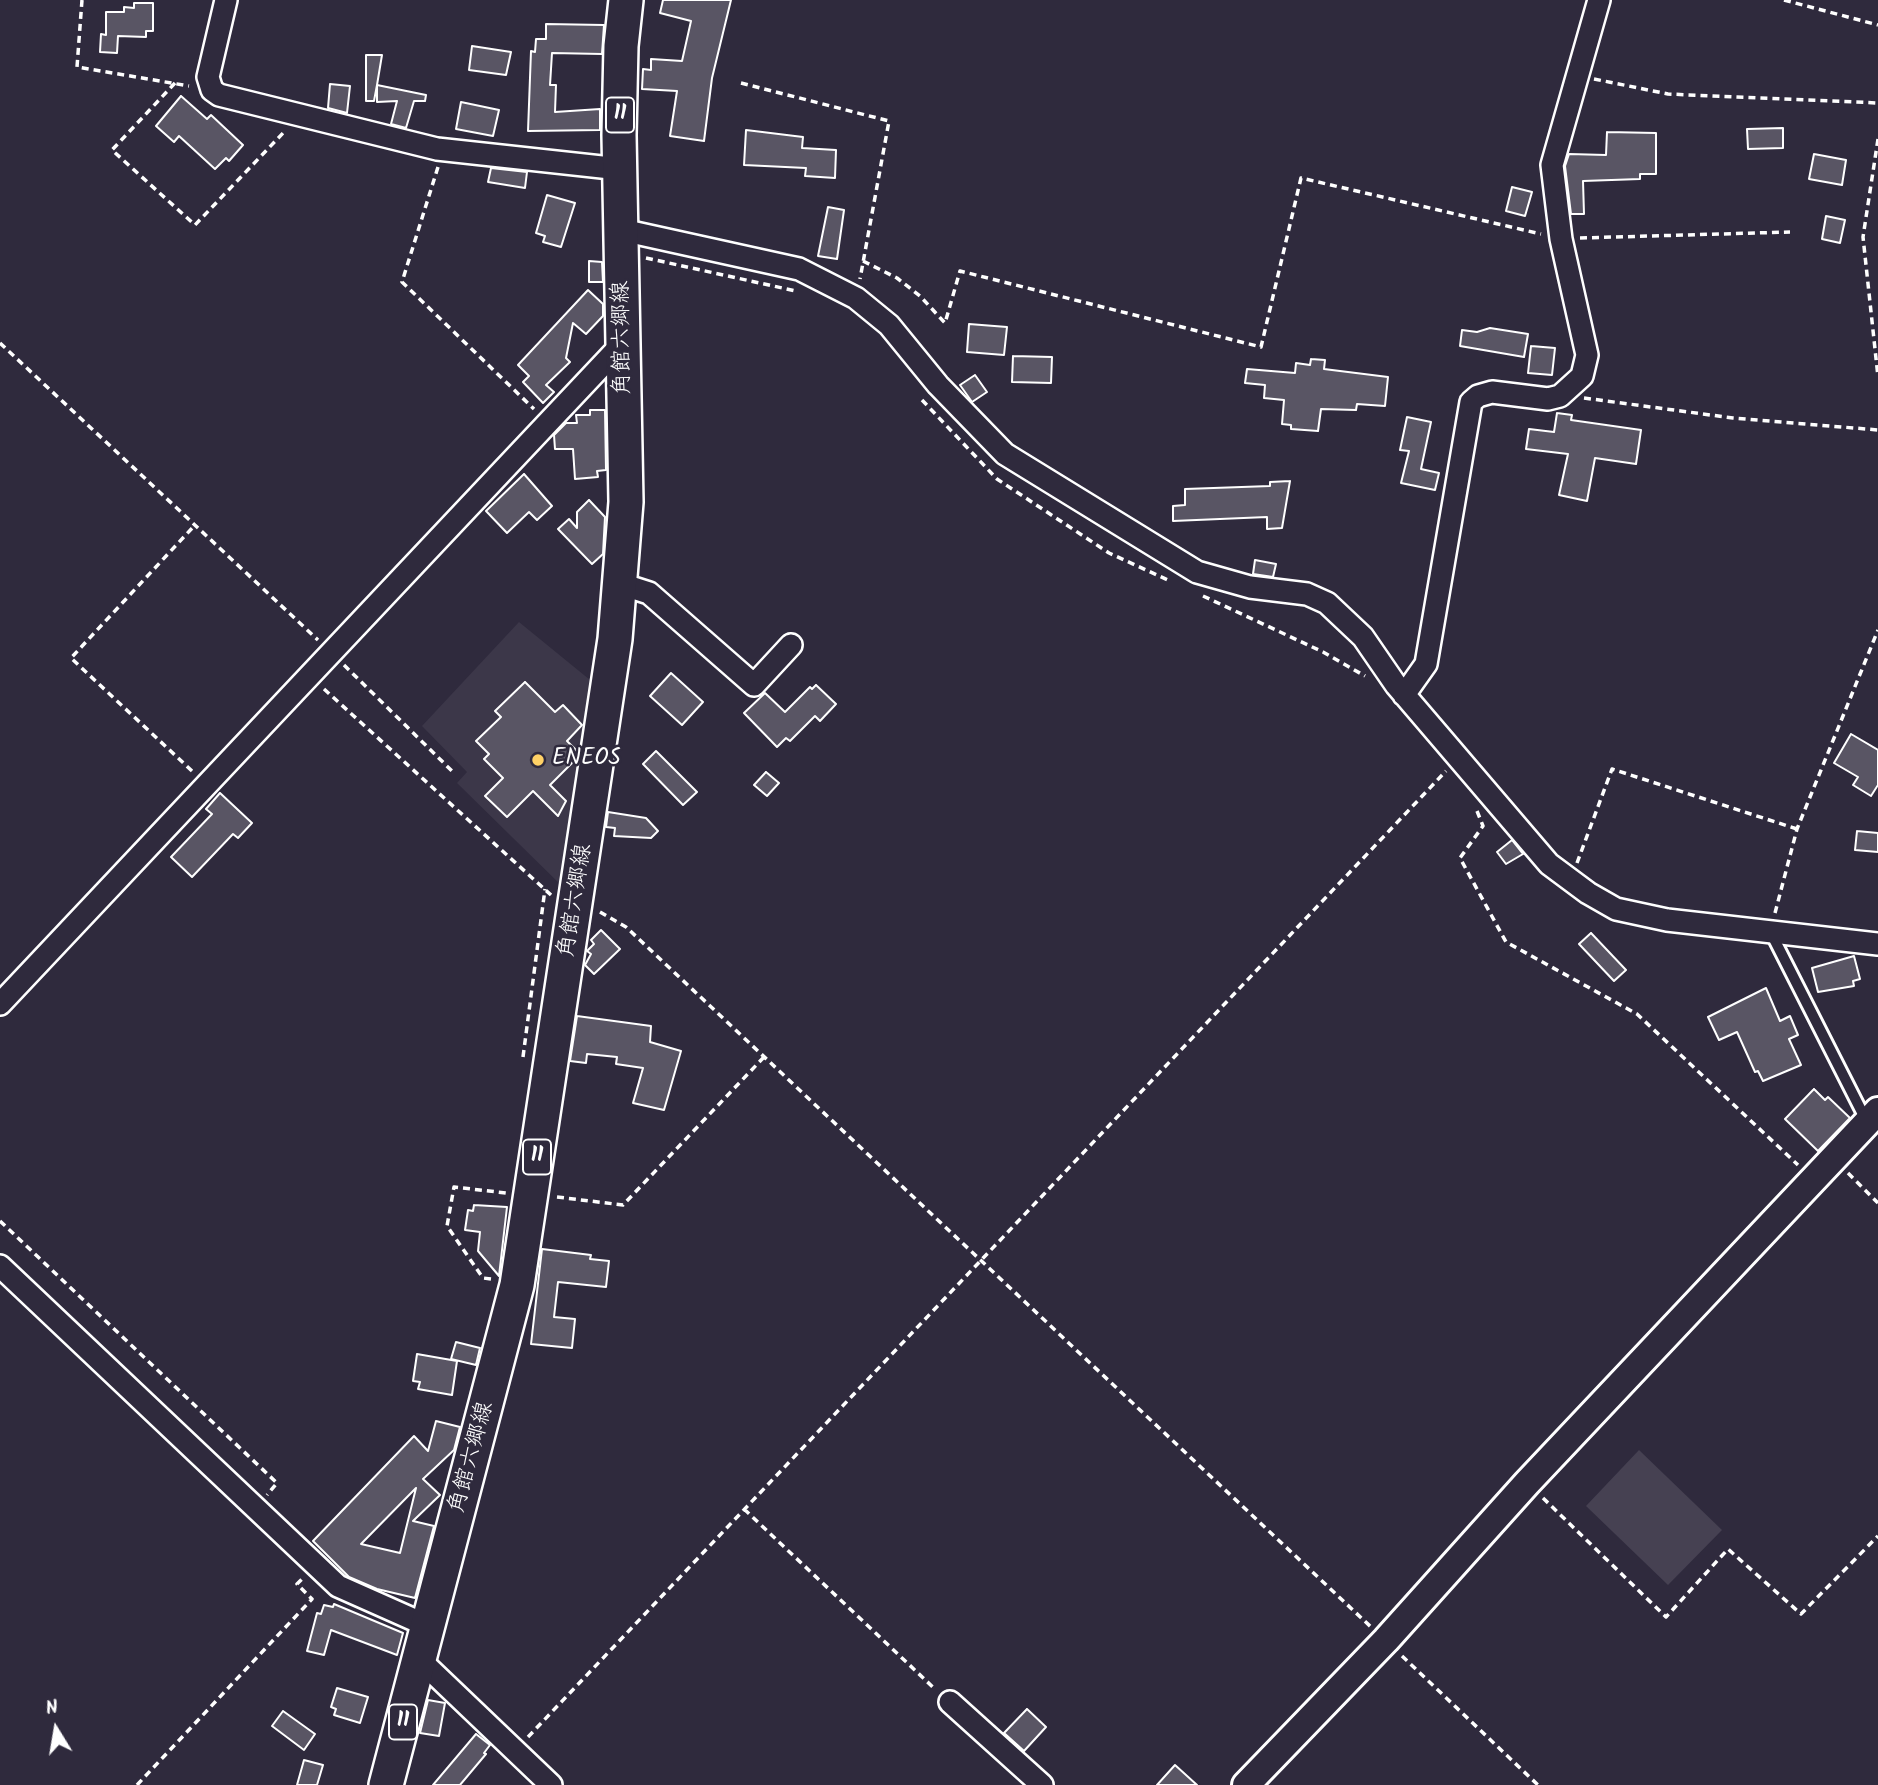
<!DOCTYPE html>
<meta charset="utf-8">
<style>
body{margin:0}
#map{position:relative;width:1878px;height:1785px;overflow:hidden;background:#2f2a3d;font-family:Kalam,sans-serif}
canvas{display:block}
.north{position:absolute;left:21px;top:1694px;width:70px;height:70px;-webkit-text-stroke:5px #2f2a3d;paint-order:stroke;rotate:349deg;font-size:19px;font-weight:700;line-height:28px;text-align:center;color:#fff}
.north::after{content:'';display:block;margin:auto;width:24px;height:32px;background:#fff;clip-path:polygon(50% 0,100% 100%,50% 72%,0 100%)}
</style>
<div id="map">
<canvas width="1878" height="1785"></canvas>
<div class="north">N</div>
</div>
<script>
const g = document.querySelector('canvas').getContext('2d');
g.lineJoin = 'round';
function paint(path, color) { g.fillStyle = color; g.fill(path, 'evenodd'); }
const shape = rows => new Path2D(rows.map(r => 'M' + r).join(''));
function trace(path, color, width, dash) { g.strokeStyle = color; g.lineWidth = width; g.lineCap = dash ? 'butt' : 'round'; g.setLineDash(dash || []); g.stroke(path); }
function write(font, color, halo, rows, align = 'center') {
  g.font = font + ' Kalam,"Klee One",sans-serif'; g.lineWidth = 5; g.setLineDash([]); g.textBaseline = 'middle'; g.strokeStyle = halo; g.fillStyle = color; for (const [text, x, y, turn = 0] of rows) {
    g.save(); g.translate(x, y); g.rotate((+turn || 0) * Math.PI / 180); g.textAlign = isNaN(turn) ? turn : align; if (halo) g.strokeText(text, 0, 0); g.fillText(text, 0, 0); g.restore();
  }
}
paint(shape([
 [519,622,595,684,567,891,457,783,467,772,422,726]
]), '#3c3749');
paint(shape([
 [1639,1450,1722,1530,1668,1585,1586,1506]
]), '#464152');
const building = shape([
 [663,0,731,0,712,78,704,141,670,136,677,91,642,89,643,69,651,70,651,59,682,61,691,21,660,13,663,0],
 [134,3,153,3,153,31,146,31,146,37,118,36,117,53,100,52,101,34,106,35,106,12,124,12,124,7,134,8,134,3],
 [546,24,604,25,602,54,552,53,550,85,556,85,555,112,600,109,600,130,528,131,531,51,535,52,536,39,546,39,546,24],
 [472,46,511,52,506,75,469,70,472,46],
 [366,55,382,55,377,85,426,95,425,101,414,101,406,128,391,124,397,101,377,102,377,85,374,101,366,101,366,55],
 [330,84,350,86,347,113,328,108,330,84],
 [181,96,207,119,211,115,243,145,229,161,226,158,215,169,179,136,174,142,156,126,181,96],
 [461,102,499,110,493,136,456,129,461,102],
 [1783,128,1783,148,1748,149,1747,129,1783,128],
 [746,130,803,137,802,148,836,150,835,178,805,176,806,168,744,165,746,130],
 [1607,132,1656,133,1656,174,1640,174,1640,179,1583,181,1584,214,1571,214,1565,166,1569,154,1606,155,1607,132],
 [1814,154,1846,160,1842,185,1809,179,1814,154],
 [491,168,527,172,525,188,488,182,491,168],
 [1512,187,1532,192,1525,216,1506,211,1512,187],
 [547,195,575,203,561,247,543,242,545,236,536,233,547,195],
 [828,207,844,210,837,259,818,256,828,207],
 [1826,216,1845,220,1840,243,1822,239,1826,216],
 [589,261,602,262,603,282,589,282,589,261],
 [588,290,603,304,603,316,586,334,573,323,566,358,570,362,546,385,554,392,543,403,523,382,529,376,518,365,588,290],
 [969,324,1007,327,1004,355,967,352,969,324],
 [1490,328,1528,334,1524,357,1460,346,1462,330,1477,332,1490,328],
 [1531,346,1555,348,1552,375,1528,373,1531,346],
 [1013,356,1052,357,1051,383,1012,382,1013,356],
 [1311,359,1325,360,1324,369,1388,377,1385,406,1357,404,1356,410,1321,409,1318,431,1291,429,1291,425,1282,424,1284,400,1264,398,1265,385,1245,383,1247,369,1295,373,1296,363,1310,365,1311,359],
 [975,375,987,392,972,402,960,385,975,375],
 [590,410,605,410,606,470,597,471,598,477,575,479,573,449,555,449,554,435,566,423,577,423,576,415,590,415,590,410],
 [1557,413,1572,415,1571,420,1641,430,1636,464,1595,458,1587,501,1559,495,1568,454,1526,449,1529,429,1554,432,1557,413],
 [1407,417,1431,422,1421,469,1439,473,1435,490,1401,483,1409,451,1400,450,1407,417],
 [524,474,552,506,537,520,529,512,507,533,486,511,524,474],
 [1290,481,1282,528,1267,529,1267,517,1173,521,1173,506,1185,505,1185,489,1270,486,1270,482,1290,481],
 [589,500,605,517,603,554,592,564,558,529,569,519,577,528,577,512,589,500],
 [1255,560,1276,564,1273,577,1253,574,1255,560],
 [671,673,703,702,682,725,650,696,671,673],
 [525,682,555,712,563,705,582,725,567,741,578,752,577,758,550,785,566,801,558,816,533,791,507,817,485,796,503,778,484,759,489,754,476,741,501,717,495,711,525,682],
 [816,685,836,704,820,721,815,716,790,741,786,738,777,747,744,713,765,693,785,712,810,687,812,689,816,685],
 [1851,734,1878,750,1878,785,1871,796,1853,785,1858,777,1834,763,1851,734],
 [656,751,697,792,683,805,643,764,656,751],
 [766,772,779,783,767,796,754,785,766,772],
 [220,793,252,823,238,838,233,834,192,877,171,857,212,814,206,809,220,793],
 [608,812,646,818,658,831,651,838,614,836,615,828,606,827,608,812],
 [1857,831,1878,833,1878,852,1855,850,1857,831],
 [1512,840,1523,854,1506,864,1497,852,1512,840],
 [601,930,620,949,594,974,585,965,591,954,587,951,594,944,591,940,601,930],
 [1591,933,1626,970,1614,981,1579,944,1591,933],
 [1854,956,1860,979,1853,981,1854,986,1818,992,1812,968,1854,956],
 [1766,988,1780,1021,1790,1016,1798,1035,1789,1039,1801,1065,1763,1081,1758,1071,1755,1072,1737,1032,1719,1040,1708,1017,1766,988],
 [577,1016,651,1026,650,1042,681,1051,664,1110,633,1103,643,1068,616,1064,617,1057,587,1054,586,1063,570,1061,577,1016],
 [1814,1089,1825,1100,1828,1097,1850,1118,1818,1151,1785,1119,1814,1089],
 [474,1205,507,1207,499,1276,478,1251,480,1232,465,1230,468,1210,473,1211,474,1205],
 [542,1249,591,1255,590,1259,609,1261,606,1287,558,1282,554,1317,575,1319,572,1348,531,1344,542,1249],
 [456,1342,480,1348,476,1365,451,1359,456,1342],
 [417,1354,457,1361,452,1395,418,1389,420,1382,413,1381,417,1354],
 [436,1421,460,1427,454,1450,423,1479,440,1495,413,1521,434,1526,415,1598,377,1589,349,1577,313,1541,414,1436,428,1451,436,1421],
 [416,1488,400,1553,361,1544,416,1488],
 [334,1604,403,1633,397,1655,331,1630,324,1655,307,1651,317,1613,321,1614,324,1605,333,1607,334,1604],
 [337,1688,368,1697,360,1723,334,1715,336,1709,331,1707,337,1688],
 [428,1700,445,1703,439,1736,420,1733,428,1700],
 [1027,1709,1046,1727,1024,1751,1004,1733,1027,1709],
 [283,1711,315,1734,304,1750,272,1726,283,1711],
 [476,1734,490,1745,484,1753,486,1754,460,1785,433,1785,476,1734],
 [304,1760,323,1765,317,1785,297,1785,304,1760],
 [1175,1765,1197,1785,1157,1785,1175,1765]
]);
paint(building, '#595564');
trace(building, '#fff', 2);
const service = shape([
 [1770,931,1867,1122]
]);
const minor = shape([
 [226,0,208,77,212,90,219,95,437,149,620,169],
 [622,230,799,269,856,298,889,325,938,385,1005,454,1197,572,1250,587,1307,594,1327,603,1363,637,1396,685,1549,864,1588,893,1616,909,1667,920,1878,944],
 [621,584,649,593,754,685,791,645],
 [1404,695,1426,664,1471,402,1478,396,1492,392,1548,399,1560,396,1582,376,1587,355,1561,239,1552,165,1599,0],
 [0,1004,624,342],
 [0,1266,338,1586,428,1626],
 [419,1659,551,1785],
 [950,1702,1042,1785]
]);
const tertiary = shape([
 [1246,1785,1386,1640,1527,1483,1878,1111]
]);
const primary = shape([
 [386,1785,517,1285,615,639,626,502,619,135,621,46,626,0]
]);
trace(service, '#fff', 16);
trace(minor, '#fff', 26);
trace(tertiary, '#fff', 32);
trace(primary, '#fff', 38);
trace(shape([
 [82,0,77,67,189,86],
 [1784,0,1878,25],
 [1594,79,1668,94,1878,103],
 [175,83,112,150,195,225,285,131],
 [741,83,889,121,860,279],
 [1878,139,1863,237,1878,377],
 [438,167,402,282,534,409],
 [1580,238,1790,232],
 [646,258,796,291],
 [863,261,897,278,920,296,945,323,960,271,1261,347,1301,178,1541,234],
 [0,343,318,640],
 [1584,398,1733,418,1878,430],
 [922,400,997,479,1109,553,1170,581],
 [1203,596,1323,652,1365,676],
 [344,665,453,772],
 [324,689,551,895],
 [192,771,71,658,195,525],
 [1477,811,1483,826,1460,858,1506,942,1637,1014,1798,1165],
 [1577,863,1612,769,1797,829],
 [600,912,626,927,1371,1627],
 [1775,913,1797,829,1878,630],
 [523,1057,545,889],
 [1848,1173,1878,1203],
 [557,1197,623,1205,764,1057],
 [0,1221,277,1483,267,1495],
 [491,1279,483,1278,447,1226,454,1187,506,1193],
 [1543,1498,1666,1617,1728,1549,1801,1614,1878,1536],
 [744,1509,936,1690],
 [1402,1656,1538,1785],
 [528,1737,1446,771],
 [137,1785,312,1599,297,1584,303,1578]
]), '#fff', 3.5, [7, 5]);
trace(service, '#2f2a3d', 10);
trace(minor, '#2f2a3d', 21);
trace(tertiary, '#2f2a3d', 26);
trace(primary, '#2f2a3d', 33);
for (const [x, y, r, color] of [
 [538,760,7,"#ffd166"]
]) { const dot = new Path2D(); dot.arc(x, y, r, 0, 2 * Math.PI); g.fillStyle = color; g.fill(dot); trace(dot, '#2f2a3d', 2.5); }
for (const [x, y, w] of [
 [620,115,28],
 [537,1157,28],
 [403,1722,28]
]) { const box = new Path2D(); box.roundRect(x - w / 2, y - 17.5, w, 35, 5); g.fillStyle = '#2f2a3d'; g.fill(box); trace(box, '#fff', 2); }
write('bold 21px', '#fff', null, [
 ["11",620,115],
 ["11",537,1157],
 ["11",403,1722]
]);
write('23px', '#fff', '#2f2a3d', [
 ["角館六郷線",624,338,-91],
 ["角館六郷線",577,901,-81],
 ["角館六郷線",473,1458,-75]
]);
write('23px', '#fff', '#2f2a3d', [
 ["ENEOS",552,760]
], 'left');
</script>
